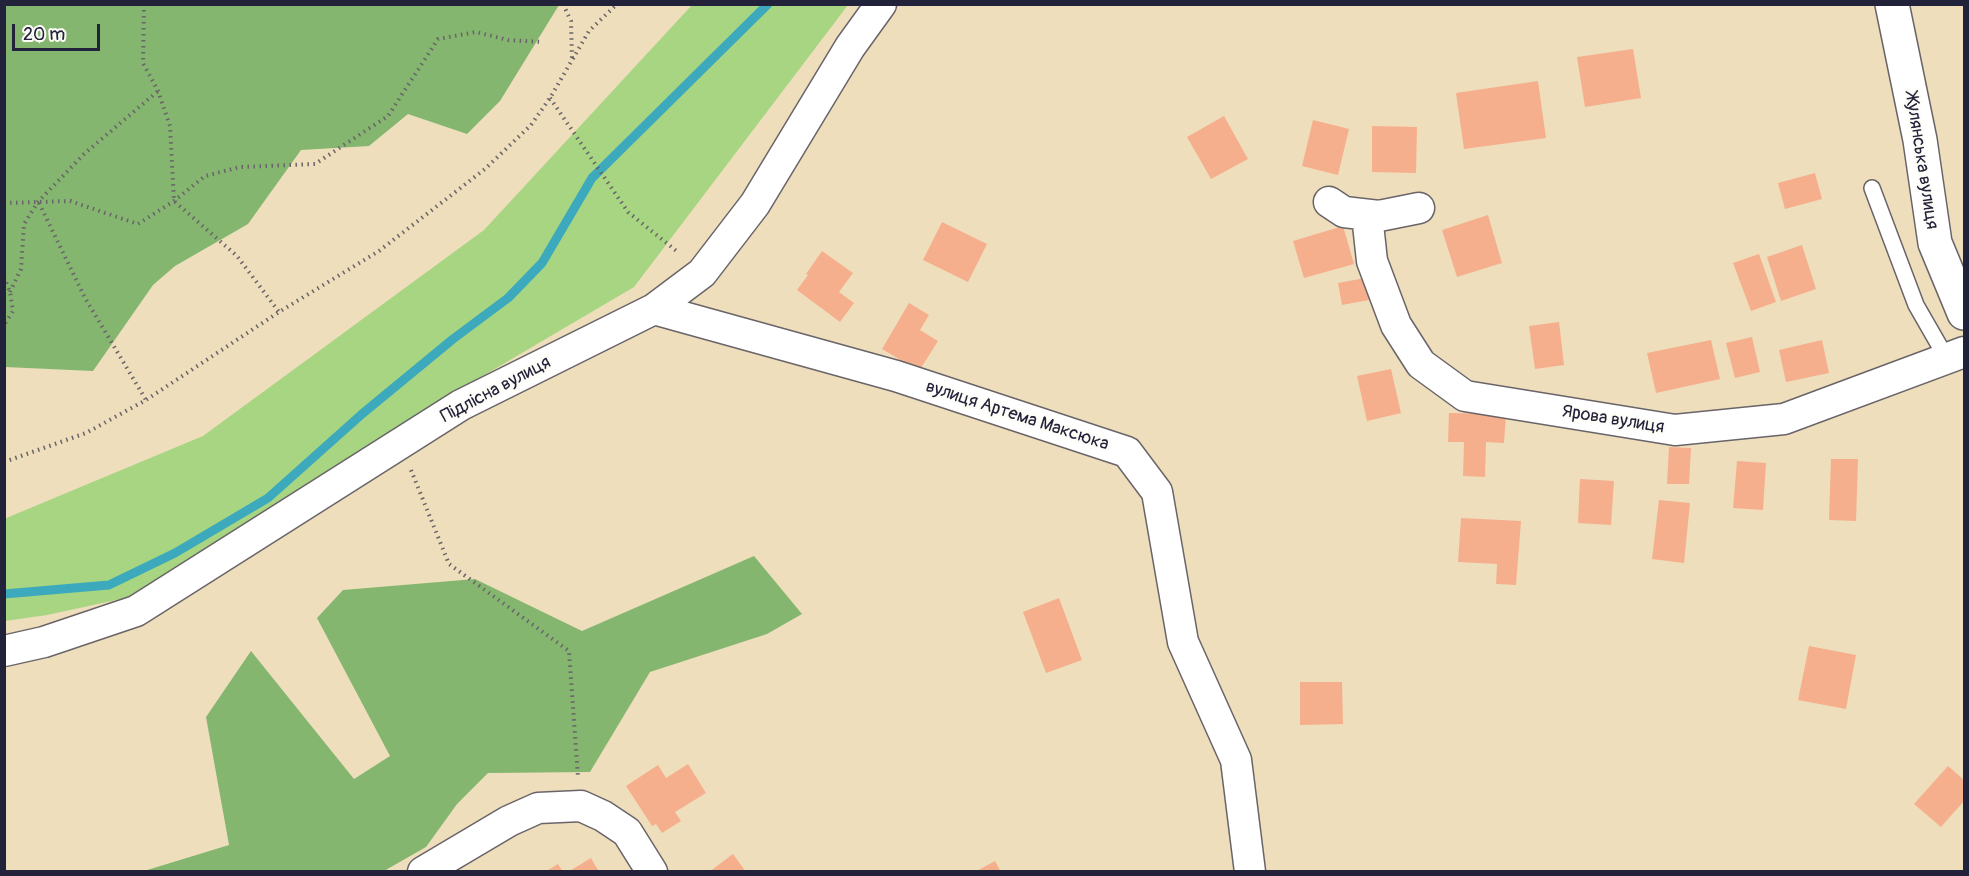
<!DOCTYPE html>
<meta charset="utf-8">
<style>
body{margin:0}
#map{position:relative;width:1969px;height:876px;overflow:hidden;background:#eedebc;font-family:Pangolin,sans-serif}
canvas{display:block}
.frame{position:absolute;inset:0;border:6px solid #22223b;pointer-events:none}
.scale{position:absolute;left:12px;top:24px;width:88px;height:27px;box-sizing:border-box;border:3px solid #22223b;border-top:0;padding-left:8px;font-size:18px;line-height:21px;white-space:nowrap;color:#22223b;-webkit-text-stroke:4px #fdfcf7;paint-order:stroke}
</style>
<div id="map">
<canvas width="1969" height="876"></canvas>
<div class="frame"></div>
<div class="scale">20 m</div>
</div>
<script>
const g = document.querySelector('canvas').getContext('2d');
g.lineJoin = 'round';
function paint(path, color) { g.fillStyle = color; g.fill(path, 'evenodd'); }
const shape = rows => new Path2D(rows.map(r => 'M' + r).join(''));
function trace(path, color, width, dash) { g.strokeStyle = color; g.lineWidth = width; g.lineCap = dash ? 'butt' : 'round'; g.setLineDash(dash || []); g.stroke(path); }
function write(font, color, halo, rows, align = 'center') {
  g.font = font + ' Pangolin,sans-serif'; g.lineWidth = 5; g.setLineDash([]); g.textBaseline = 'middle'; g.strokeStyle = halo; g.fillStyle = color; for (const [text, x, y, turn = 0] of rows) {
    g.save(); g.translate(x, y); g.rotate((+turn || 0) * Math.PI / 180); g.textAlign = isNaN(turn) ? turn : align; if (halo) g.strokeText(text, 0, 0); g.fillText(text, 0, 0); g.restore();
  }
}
paint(shape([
 [692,5,848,5,634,287,408,420,130,597,47,615,5,621,4,519,203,436,484,230]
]), '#a7d582');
paint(shape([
 [5,4,559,4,559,5,500,101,467,134,408,114,369,146,301,150,248,224,175,266,153,285,93,371,5,367],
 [754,556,802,614,767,634,650,672,590,772,488,773,457,804,426,847,384,871,144,871,229,845,206,717,251,651,354,779,390,756,317,618,343,590,475,579,582,631]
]), '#85b670');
trace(shape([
 [4,594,109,585,175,553,268,498,362,414,453,339,508,298,542,263,592,178,768,4]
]), '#3da9bc', 9);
paint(shape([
 [1633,49,1641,98,1585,107,1577,57],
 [1538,81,1546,138,1464,149,1456,93],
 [1224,116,1248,159,1211,179,1187,137],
 [1313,120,1349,129,1338,175,1302,166],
 [1372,126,1417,127,1416,173,1372,172],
 [1815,173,1822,199,1785,209,1778,183],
 [1488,215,1502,263,1457,277,1442,230],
 [942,222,987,244,968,282,923,260],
 [1343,226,1354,264,1304,278,1293,241],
 [1802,245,1816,289,1781,301,1767,257],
 [822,251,853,273,839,292,854,303,840,322,797,290,808,275,806,274],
 [1759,254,1776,302,1751,311,1733,263],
 [1365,278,1369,300,1342,305,1338,283],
 [909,303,929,315,920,330,938,341,919,371,882,349],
 [1559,322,1564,365,1535,369,1529,326],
 [1752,337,1760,372,1735,378,1726,343],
 [1711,340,1720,379,1656,393,1647,353],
 [1822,340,1829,373,1786,382,1779,350],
 [1391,369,1401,413,1367,421,1357,376],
 [1449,413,1506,414,1504,443,1486,442,1485,477,1463,476,1464,442,1448,442],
 [1669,447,1691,448,1689,484,1667,484],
 [1831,459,1858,459,1856,521,1829,520],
 [1737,461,1766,463,1763,510,1733,508],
 [1580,479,1614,481,1611,525,1578,523],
 [1659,500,1690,503,1684,563,1652,559],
 [1461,518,1521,521,1516,585,1496,584,1497,564,1458,562],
 [1059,598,1082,660,1046,673,1023,612],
 [1809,646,1856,655,1846,709,1798,700],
 [1300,682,1342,682,1343,724,1300,725],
 [688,764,706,793,675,812,681,821,662,833,656,824,652,826,626,786,658,765,666,778],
 [1948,766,1964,780,1964,801,1941,827,1914,804],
 [733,854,746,872,709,872],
 [591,858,599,872,568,872],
 [995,861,1001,872,975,872],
 [558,864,563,872,545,872]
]), '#f6af8d');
const service = shape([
 [1872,188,1916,305,1947,359]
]);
const minor = shape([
 [1329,202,1344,212,1379,216,1419,208],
 [1367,215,1372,261,1396,325,1421,364,1465,396,1675,430,1784,419,1964,352],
 [654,309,896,376,1127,452,1157,492,1183,642,1236,760,1250,872],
 [4,651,44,642,136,611,461,405,654,309,702,273,755,204,850,47,881,4],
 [423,872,509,821,538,808,581,806,603,816,627,832,652,872]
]);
const tertiary = shape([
 [1892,4,1920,140,1935,243,1964,313]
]);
trace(service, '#696468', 18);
trace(minor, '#696468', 33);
trace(tertiary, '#696468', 36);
trace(shape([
 [144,4,143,63,158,91,170,126,174,201,237,256,279,312],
 [563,4,571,21,572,59],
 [550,98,628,212,679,253],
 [4,203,70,201,138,224,174,201,205,176,240,167,315,164,388,116,438,39,476,32,508,40,543,42],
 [39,203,85,298,146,400],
 [4,277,10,292,13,311,4,325],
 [10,292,21,269,24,224,38,202,84,154,158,91],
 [4,462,86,433,146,400,279,312,379,251,485,169,531,125,550,98,589,31,617,4],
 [411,470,449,564,569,651,578,777]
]), '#696468', 4, [1.5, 4.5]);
trace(service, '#fff', 15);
trace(minor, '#fff', 30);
trace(tertiary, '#fff', 33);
write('18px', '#22223b', '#fdfcf7', [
 ["Жулянська вулиця",1921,161,81],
 ["Підлісна вулиця",496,390,-28],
 ["вулиця Артема Максюка",1017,416,18],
 ["Ярова вулиця",1613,420,9]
]);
</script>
